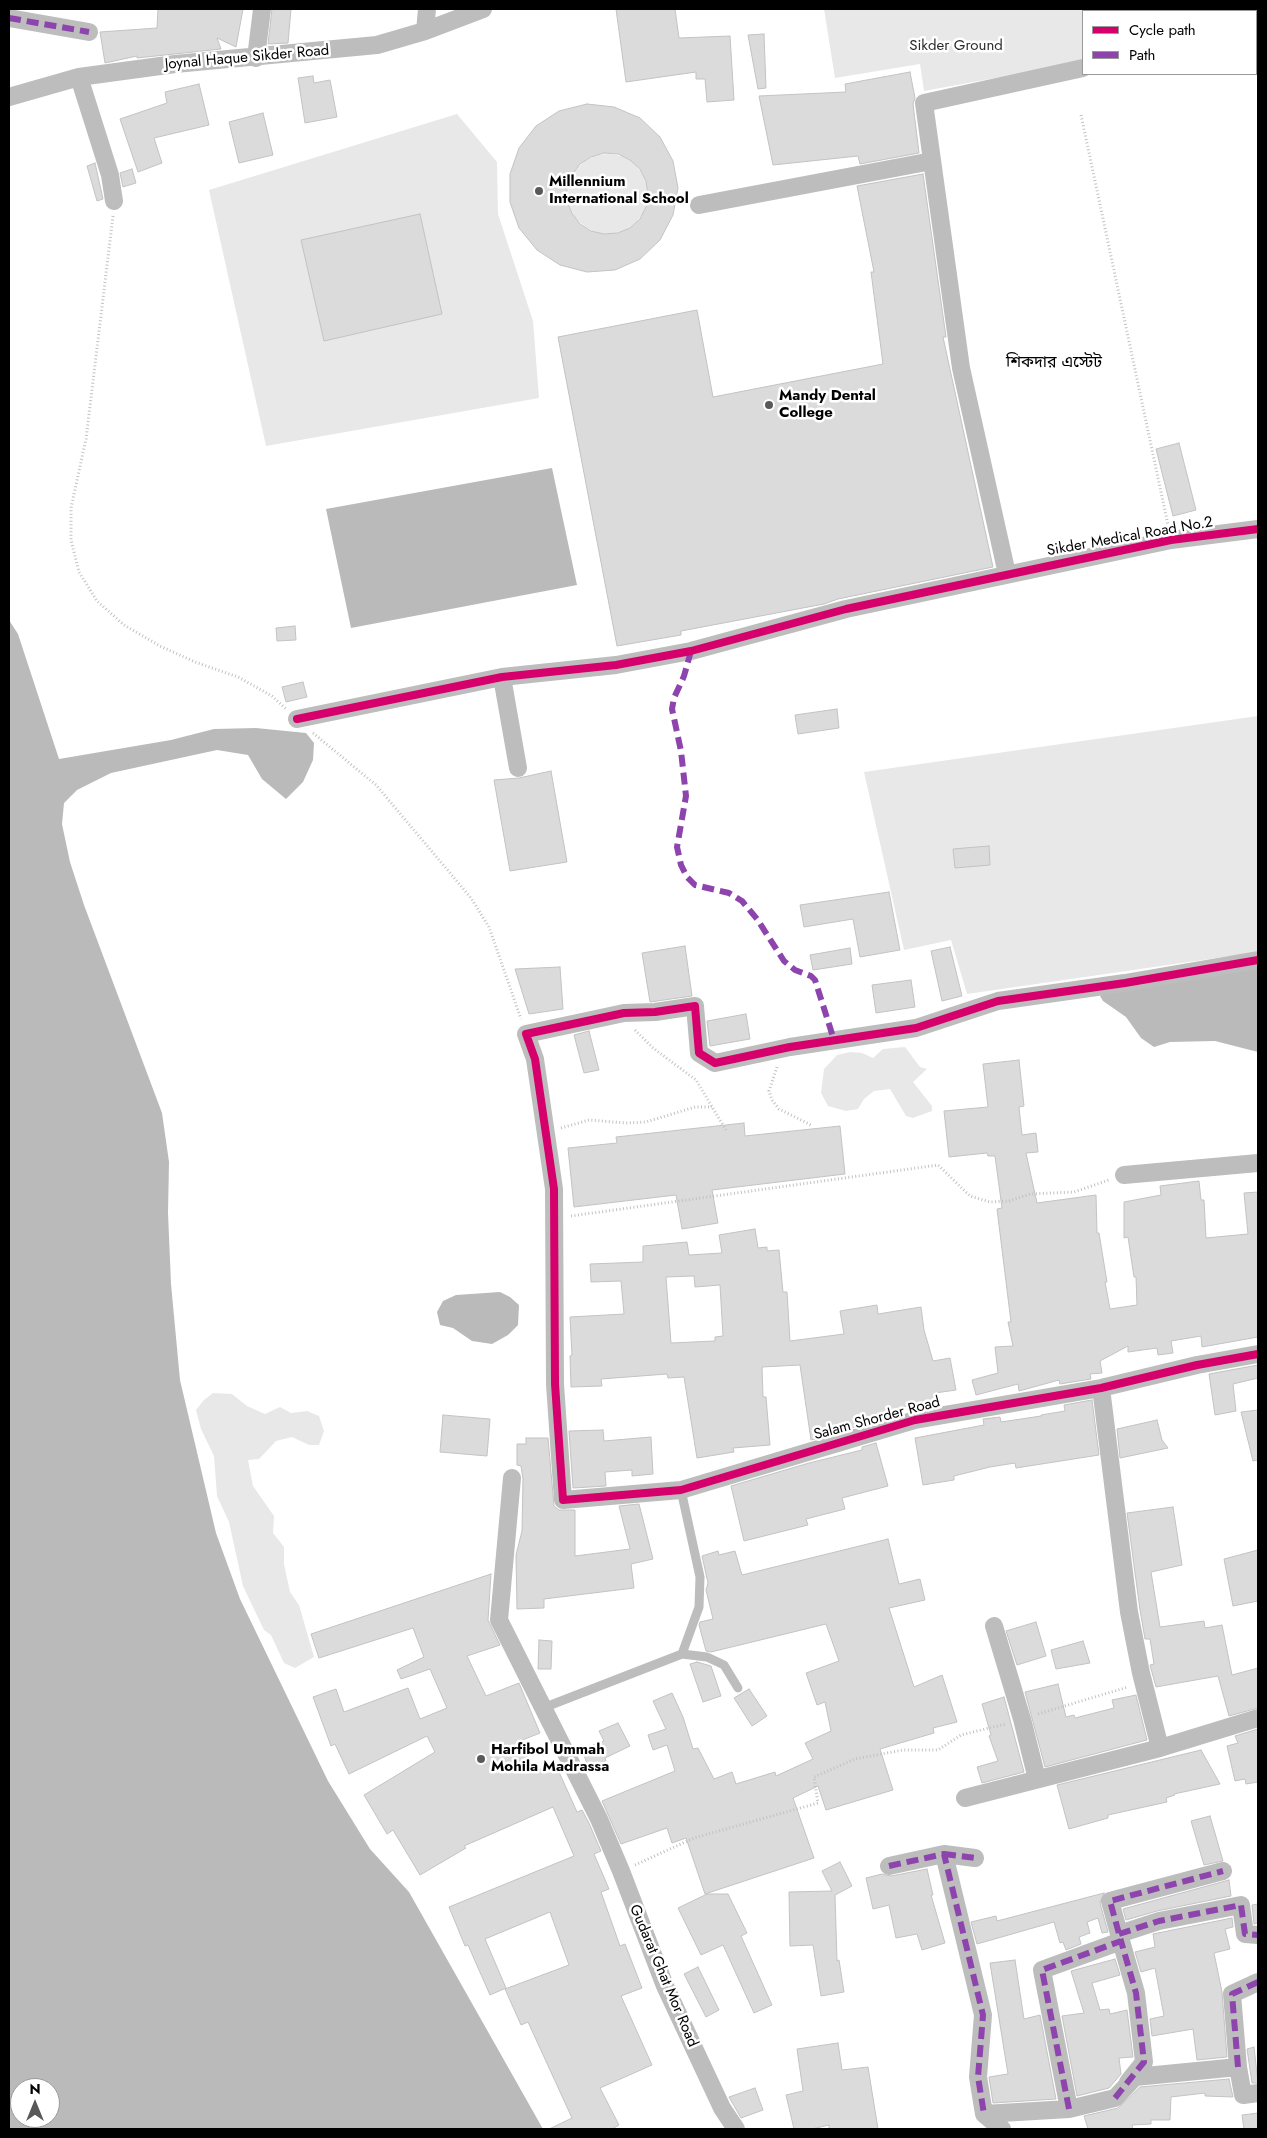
<!DOCTYPE html>
<meta charset="utf-8">
<style>
body{margin:0}
#map{position:relative;width:1267px;height:2138px;overflow:hidden;background:#fff;font-family:Jost,sans-serif}
canvas{display:block}
.frame{position:absolute;inset:0;border:10px solid #000;pointer-events:none}
.legend{position:absolute;left:1082px;top:10px;width:175px;height:65px;box-sizing:border-box;background:#fff;border:1px solid #999;margin:0;padding:6px 9px;list-style:none;font-size:15px;color:#000}
.legend li{display:flex;align-items:center;gap:10px;height:25px}
.legend b{width:25px;border:1px solid #999}
.north{position:absolute;left:10px;top:2078px;width:50px;height:50px;box-sizing:border-box;background:#fff;border:1px solid #999;border-radius:50%;rotate:0deg;font-size:14px;font-weight:700;line-height:20px;text-align:center;color:#000}
.north::after{content:'';display:block;margin:auto;width:18px;height:22px;background:#595959;clip-path:polygon(50% 0,100% 100%,50% 72%,0 100%)}
</style>
<div id="map">
<canvas width="1267" height="2138"></canvas>
<div class="frame"></div>
<ul class="legend">
<li><b style="height:6px;background:#d6006c"></b>Cycle path</li>
<li><b style="height:6px;background:#8e44ad"></b>Path</li>
</ul>
<div class="north">N</div>
</div>
<script>
const g = document.querySelector('canvas').getContext('2d');
g.lineJoin = 'round';
function paint(path, color) { g.fillStyle = color; g.fill(path, 'evenodd'); }
const shape = rows => new Path2D(rows.map(r => 'M' + r).join(''));
function trace(path, color, width, dash) { g.strokeStyle = color; g.lineWidth = width; g.lineCap = dash ? 'butt' : 'round'; g.setLineDash(dash || []); g.stroke(path); }
function write(font, color, halo, rows, align = 'center') {
  g.font = font + ' Jost,"Noto Sans Bengali",sans-serif'; g.lineWidth = 5; g.setLineDash([]); g.textBaseline = 'middle'; g.strokeStyle = halo; g.fillStyle = color; for (const [text, x, y, turn = 0] of rows) {
    g.save(); g.translate(x, y); g.rotate((+turn || 0) * Math.PI / 180); g.textAlign = isNaN(turn) ? turn : align; if (halo) g.strokeText(text, 0, 0); g.fillText(text, 0, 0); g.restore();
  }
}
paint(shape([
 [824,9,1258,9,1258,36,1256,36,1256,11,1083,11,1083,62,924,91,920,64,835,78],
 [457,114,497,162,498,214,533,321,539,398,266,446,209,190],
 '568 194a40 40 0 1 1 80 0a40 40 0 1 1-80 0Z',
 [1258,716,1258,952,967,994,951,940,904,950,864,772],
 [905,1047,920,1067,927,1069,913,1082,932,1106,932,1111,913,1118,906,1116,890,1089,874,1091,864,1099,858,1109,846,1111,828,1106,821,1093,824,1069,837,1055,850,1052,862,1053,873,1058,883,1049],
 [213,1393,232,1394,247,1406,265,1414,280,1407,291,1413,307,1411,319,1416,324,1431,319,1445,309,1445,292,1437,276,1441,259,1459,248,1460,253,1486,274,1516,273,1533,284,1547,284,1564,290,1592,299,1605,314,1657,295,1668,284,1663,271,1635,264,1630,243,1586,229,1522,217,1496,214,1456,201,1429,196,1410,204,1400]
]), '#e8e8e8');
paint(shape([
 [552,468,577,585,351,628,326,509],
 [9,620,18,634,59,759,171,740,214,729,256,728,306,733,314,743,313,760,303,782,286,799,262,779,248,755,217,750,111,773,77,790,64,803,62,824,70,862,84,905,162,1113,169,1162,168,1213,171,1284,180,1380,216,1533,240,1599,328,1781,370,1849,409,1892,543,2129,9,2129],
 [20,2088,50,2088,50,2118,20,2118],
 [1258,965,1258,1052,1215,1041,1170,1042,1154,1047,1141,1038,1126,1017,1103,1001,1100,996,1106,992],
 [500,1292,510,1297,519,1305,518,1325,508,1335,492,1344,472,1341,453,1328,440,1325,437,1312,443,1301,456,1295]
]), '#bababa');
const building = shape([
 [158,9,243,9,236,47,217,38,221,49,137,58,137,56,105,63,100,32,157,28,158,9],
 [272,9,291,9,288,43,268,44,272,9],
 [616,9,675,9,679,38,730,36,734,100,707,102,705,79,696,79,696,72,626,82,616,9],
 [764,34,766,88,758,89,748,35,764,34],
 [910,72,915,98,913,104,919,153,860,164,858,156,773,165,759,96,846,92,845,84,910,72],
 [313,76,314,83,330,80,337,117,305,123,298,78,313,76],
 [199,84,209,125,154,138,162,163,138,172,120,119,167,103,165,92,199,84],
 [587,104,614,107,640,118,660,137,673,161,678,188,673,215,660,240,640,259,615,270,587,272,560,265,537,250,519,228,510,202,510,174,519,148,536,126,559,111,587,104],
 [604,153,618,154,630,160,640,169,646,181,648,194,646,207,640,219,630,228,618,233,604,234,591,231,580,224,572,213,567,201,567,187,572,175,580,164,591,157,604,153],
 [263,113,273,155,239,163,229,122,263,113],
 [95,163,103,199,97,201,87,166,95,163],
 [132,169,136,183,123,187,120,173,132,169],
 [923,174,946,337,943,337,993,567,838,599,824,604,681,631,681,635,617,646,558,337,697,310,713,397,883,364,871,272,874,272,857,186,923,174],
 [420,214,442,314,324,341,301,240,420,214],
 [1179,443,1196,510,1173,516,1156,449,1179,443],
 [295,626,296,640,277,641,276,628,295,626],
 [303,682,307,697,286,702,282,687,303,682],
 [837,709,839,728,798,734,795,715,837,709],
 [551,771,567,862,510,871,494,780,519,778,551,771],
 [989,846,990,865,955,868,953,849,989,846],
 [889,892,900,950,860,957,853,919,804,927,800,905,889,892],
 [685,946,692,996,650,1002,642,953,685,946],
 [950,947,962,996,942,1001,931,951,950,947],
 [850,948,852,964,813,970,810,955,850,948],
 [560,967,563,1009,529,1014,515,969,560,967],
 [911,980,915,1007,876,1013,872,985,911,980],
 [746,1014,750,1039,710,1046,707,1021,746,1014],
 [589,1031,599,1070,584,1073,574,1035,589,1031],
 [1019,1060,1024,1106,1019,1107,1022,1135,1036,1133,1038,1152,1026,1153,1037,1203,1096,1195,1097,1233,1099,1233,1107,1282,1105,1282,1110,1309,1137,1305,1136,1277,1134,1277,1128,1237,1124,1238,1124,1202,1161,1195,1160,1186,1199,1181,1201,1200,1204,1200,1206,1238,1248,1234,1244,1193,1258,1192,1258,1337,1202,1347,1201,1336,1171,1341,1173,1353,1158,1355,1157,1348,1128,1352,1128,1346,1100,1361,1102,1373,1090,1374,1091,1379,1060,1384,1059,1380,1019,1391,1018,1384,976,1395,972,1380,998,1373,995,1347,1013,1346,1008,1322,1011,1322,997,1209,1002,1208,995,1156,988,1156,987,1153,949,1157,944,1111,988,1107,983,1064,1019,1060],
 [744,1123,745,1136,840,1126,845,1174,712,1190,718,1223,682,1229,676,1195,574,1207,568,1148,617,1143,616,1137,744,1123],
 [755,1229,758,1248,767,1247,767,1251,779,1250,783,1292,787,1292,790,1341,844,1334,840,1311,877,1305,878,1314,921,1307,924,1330,933,1361,950,1358,956,1390,935,1393,936,1402,906,1406,884,1413,885,1418,811,1440,800,1365,762,1367,763,1397,766,1397,770,1445,733,1448,734,1452,697,1458,684,1377,668,1378,667,1374,601,1379,602,1386,571,1387,570,1356,572,1355,570,1317,624,1314,621,1281,591,1282,590,1264,643,1262,643,1246,687,1242,689,1255,722,1253,719,1235,755,1229],
 [694,1276,695,1287,720,1285,723,1336,715,1337,715,1341,671,1343,666,1277,694,1276],
 [1258,1365,1258,1378,1233,1384,1236,1411,1215,1415,1209,1374,1258,1365],
 [1092,1400,1099,1455,1016,1468,1015,1463,990,1467,954,1476,954,1480,923,1485,915,1438,984,1425,983,1419,1000,1417,1001,1422,1041,1416,1041,1415,1065,1411,1064,1405,1092,1400],
 [1258,1410,1258,1460,1253,1461,1241,1412,1258,1410],
 [443,1415,490,1419,487,1456,440,1452,443,1415],
 [1157,1420,1162,1440,1168,1448,1120,1458,1117,1429,1157,1420],
 [603,1430,604,1441,651,1437,653,1474,632,1476,632,1470,605,1472,606,1486,573,1488,569,1431,603,1430],
 [526,1438,548,1438,554,1506,559,1510,575,1510,575,1556,630,1549,619,1506,639,1504,653,1559,631,1564,634,1588,544,1599,544,1608,517,1609,516,1555,522,1531,523,1479,521,1466,517,1465,517,1444,526,1444,526,1438],
 [876,1443,888,1486,842,1498,845,1509,806,1519,808,1525,744,1541,731,1486,809,1463,862,1450,862,1447,876,1443],
 [1173,1507,1182,1565,1151,1572,1160,1627,1204,1621,1205,1628,1222,1625,1232,1675,1258,1668,1258,1708,1229,1716,1218,1676,1156,1687,1150,1665,1154,1664,1150,1639,1145,1639,1140,1610,1127,1513,1173,1507],
 [888,1539,899,1584,920,1579,925,1600,889,1608,914,1687,942,1675,957,1722,933,1728,934,1733,880,1749,893,1790,826,1810,818,1786,793,1798,814,1858,705,1894,686,1838,672,1843,667,1828,621,1844,602,1801,675,1771,667,1745,653,1750,648,1735,666,1729,653,1701,672,1693,683,1717,693,1749,698,1748,714,1779,732,1772,736,1784,775,1772,776,1776,813,1759,805,1743,831,1731,825,1702,817,1705,806,1673,839,1661,826,1624,711,1652,706,1651,699,1625,700,1622,713,1619,706,1590,708,1583,702,1556,718,1551,719,1555,735,1551,742,1575,888,1539],
 [1258,1550,1258,1601,1233,1606,1224,1559,1258,1550],
 [491,1574,488,1620,500,1645,467,1656,486,1696,519,1683,540,1733,520,1741,534,1772,555,1763,577,1812,582,1810,589,1823,601,1851,594,1854,609,1889,601,1892,620,1946,625,1944,642,1988,621,1996,652,2065,600,2088,619,2125,612,2129,549,2129,572,2118,528,2022,521,2025,505,1989,569,1965,550,1912,485,1939,506,1988,490,1995,468,1945,465,1946,449,1907,574,1856,553,1807,464,1846,466,1848,420,1875,393,1830,387,1834,364,1795,435,1752,427,1736,349,1774,335,1744,331,1746,313,1697,336,1689,344,1712,408,1688,420,1719,447,1708,430,1669,401,1679,397,1670,424,1657,413,1628,319,1658,311,1634,491,1574],
 [1036,1622,1046,1656,1017,1665,1006,1631,1036,1622],
 [539,1640,552,1641,551,1669,538,1669,539,1640],
 [1083,1641,1090,1663,1056,1669,1051,1650,1083,1641],
 [697,1662,711,1666,721,1696,703,1702,690,1664,697,1662],
 [1058,1684,1066,1717,1074,1715,1075,1718,1114,1708,1112,1700,1136,1695,1147,1740,1045,1767,1025,1692,1058,1684],
 [749,1689,767,1716,752,1726,734,1698,749,1689],
 [1004,1697,1024,1772,982,1783,977,1767,998,1761,989,1736,991,1735,982,1704,1004,1697],
 [618,1723,630,1746,605,1758,606,1761,588,1767,582,1749,604,1741,599,1731,618,1723],
 [1258,1729,1258,1782,1246,1784,1245,1779,1235,1781,1227,1746,1238,1743,1235,1736,1258,1729],
 [1201,1750,1220,1784,1174,1794,1175,1795,1166,1798,1167,1802,1108,1815,1108,1818,1069,1829,1057,1785,1201,1750],
 [1210,1816,1223,1861,1204,1865,1191,1821,1210,1816],
 [840,1862,852,1886,835,1895,837,1961,839,1960,844,1992,821,1996,813,1945,790,1946,789,1892,832,1891,822,1871,840,1862],
 [927,1869,933,1895,931,1895,945,1943,922,1950,917,1934,896,1938,889,1905,873,1909,866,1878,882,1874,891,1876,927,1869],
 [1229,1880,1231,1896,1157,1911,1126,1920,1123,1909,1229,1880],
 [1104,1893,1100,1903,1108,1932,1102,1933,1098,1918,1087,1922,1090,1933,1079,1937,1081,1944,1066,1950,1063,1942,1060,1943,1054,1922,977,1944,971,1922,996,1916,997,1921,1104,1893],
 [707,1894,728,1894,747,1933,741,1936,772,2005,754,2013,723,1945,701,1955,678,1908,707,1894],
 [1258,1904,1258,1923,1254,1924,1252,1905,1258,1904],
 [1232,1918,1233,1927,1225,1929,1230,1949,1214,1953,1222,1992,1227,2057,1197,2060,1193,2029,1152,2036,1150,2019,1164,2016,1155,1968,1141,1972,1135,1952,1155,1947,1153,1934,1232,1918],
 [1115,1959,1120,1975,1092,1983,1100,2010,1109,2009,1110,2014,1127,2010,1133,2057,1119,2058,1121,2074,1109,2088,1077,2096,1062,2016,1084,2013,1071,1971,1115,1959],
 [1015,1960,1024,2019,1040,2015,1056,2099,993,2103,989,2077,1008,2074,990,1963,1015,1960],
 [698,1967,719,2010,706,2017,684,1974,698,1967],
 [838,2043,842,2070,868,2067,878,2129,829,2129,829,2125,812,2129,794,2129,786,2095,803,2091,797,2049,838,2043],
 [1254,2047,1258,2083,1252,2083,1247,2049,1254,2047],
 [1229,2079,1233,2097,1205,2096,1205,2093,1171,2097,1170,2120,1151,2120,1151,2124,1132,2125,1133,2129,1088,2129,1084,2116,1118,2108,1140,2087,1229,2079],
 [755,2088,763,2110,741,2118,729,2097,755,2088],
 [1258,2113,1258,2129,1244,2129,1242,2115,1258,2113]
]);
paint(building, '#dbdbdb');
trace(building, '#c3c3c3', 1);
trace(shape([
 [1081,115,1168,525],
 [113,216,86,439,71,508,71,540,79,572,97,601,124,625,160,646,195,662,238,677,272,696,286,709],
 [313,733,376,785,471,898,489,927,521,1019],
 [635,1030,653,1048,696,1080,726,1130],
 [777,1067,769,1091,772,1100,779,1109,811,1125],
 [561,1128,589,1120,626,1123,646,1122,695,1107,712,1107],
 [571,1216,938,1165,970,1196,990,1202,1009,1201,1030,1194,1074,1192,1109,1180],
 [1038,1714,1128,1687],
 [635,1865,694,1838,818,1803,814,1777,855,1759,903,1750,938,1750,961,1735,1006,1724]
]), '#c2c2c2', 3, [1, 2.5]);
trace(shape([
 [681,1490,700,1577,699,1607,682,1654],
 [543,1708,682,1654,707,1657,724,1665,738,1688]
]), '#bdbdbd', 9);
trace(shape([
 [9,18,89,32],
 [425,31,427,9],
 [1256,39,1258,39],
 [256,58,262,9],
 [79,77,110,175,114,201],
 [9,97,79,77,175,64,377,45,425,31,483,9],
 [699,205,932,161],
 [1007,574,961,368,924,103,1083,68],
 [502,677,518,768],
 [297,719,502,677,616,665,691,651,846,609,1171,540,1258,529],
 [1258,960,1125,983,998,1001,916,1028,790,1047,715,1063,699,1053,695,1006,655,1012,624,1013,526,1034,535,1059,554,1189,555,1384,563,1500,681,1490,915,1420,1101,1388,1197,1365,1258,1354],
 [1124,1175,1258,1163],
 [1101,1388,1129,1612,1141,1673,1160,1748],
 [512,1478,499,1620,599,1819,621,1871,665,1986,722,2108,736,2129],
 [994,1626,1022,1719,1037,1779],
 [965,1798,1160,1748,1258,1718],
 [944,1854,975,1858],
 [889,1866,944,1854,983,2015,978,2077,984,2114],
 [1119,1934,1159,1921,1241,1905,1245,1934,1258,1935],
 [1121,1941,1136,1993,1144,2062,1128,2082],
 [1238,2067,1232,1994,1258,1982],
 [1069,2109,1042,1970,1121,1941,1110,1901,1223,1871],
 [1002,2129,984,2114,1069,2109,1115,2098,1135,2077,1238,2067,1243,2095,1258,2093]
]), '#bdbdbd', 18);
trace(shape([
 [9,18,89,32],
 [691,651,684,676,674,698,672,709,681,751,686,796,677,847,681,865,687,877,695,885,729,893,742,901,757,919,784,961,795,970,811,976,815,980,834,1040],
 [944,1854,975,1858],
 [889,1866,944,1854,983,2015,978,2077,984,2114],
 [1119,1934,1159,1921,1241,1905,1245,1934,1258,1935],
 [1238,2067,1232,1994,1258,1982],
 [1115,2098,1144,2062,1136,1993,1121,1941],
 [1069,2109,1042,1970,1121,1941,1110,1901,1223,1871]
]), '#8e44ad', 6, [12, 6]);
trace(shape([
 [297,719,502,677,616,665,691,651,846,609,1171,540,1258,529],
 [1258,960,1125,983,998,1001,916,1028,790,1047,715,1063,699,1053,695,1006,655,1012,624,1013,526,1034,535,1059,554,1189,555,1384,563,1500,681,1490,915,1420,1101,1388,1197,1365,1258,1354]
]), '#d6006c', 8);
for (const [x, y, r, color] of [
 [539,191,5,"#595959"],
 [769,405,5,"#595959"],
 [481,1759,5,"#595959"]
]) { const dot = new Path2D(); dot.arc(x, y, r, 0, 2 * Math.PI); g.fillStyle = color; g.fill(dot); trace(dot, '#fff', 2); }
write('15px', '#2c2c2c', '#fff', [
 ["Sikder Ground",956,46]
]);
write('15px', '#000', '#fff', [
 ["Joynal Haque Sikder Road",247,58,-5],
 ["Sikder Medical Road No.2",1130,537,-10],
 ["Salam Shorder Road",877,1419,-15],
 ["Gudarat Ghat Mor Road",663,1976,67]
]);
write('bold 15px', '#000', '#fff', [
 ["Millennium",549,182],
 ["International School",549,199],
 ["Mandy Dental",779,396],
 ["College",779,413],
 ["Harfibol Ummah",491,1750],
 ["Mohila Madrassa",491,1767]
], 'left');
write('16px', '#000', '#fff', [
 ["শিকদার এস্টেট",1054,363]
]);
</script>
